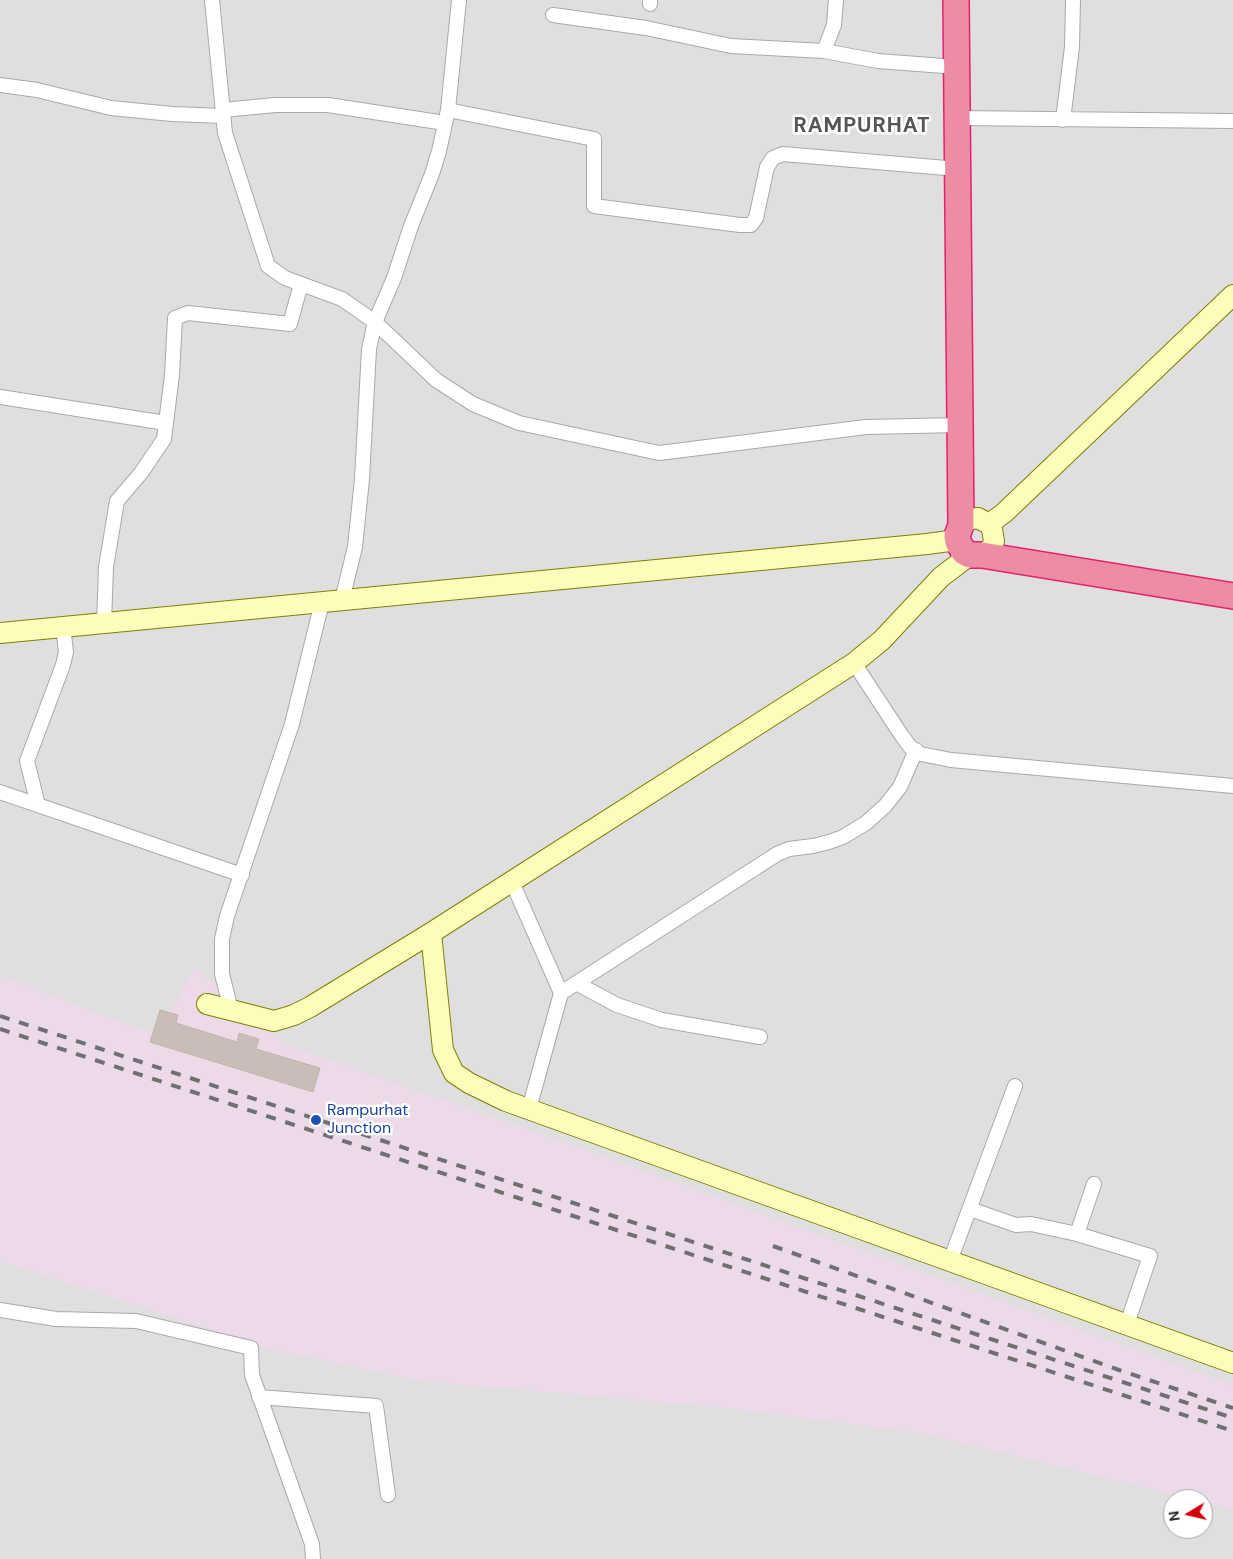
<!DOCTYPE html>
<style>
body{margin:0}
#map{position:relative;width:1233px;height:1559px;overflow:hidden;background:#f2eee8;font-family:"DM Sans",sans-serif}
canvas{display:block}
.north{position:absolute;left:1163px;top:1489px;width:50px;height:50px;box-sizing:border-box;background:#fff;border:1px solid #a7a7a7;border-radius:50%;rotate:261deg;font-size:14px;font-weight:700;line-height:20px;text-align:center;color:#222}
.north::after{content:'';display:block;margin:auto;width:18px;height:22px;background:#d4000c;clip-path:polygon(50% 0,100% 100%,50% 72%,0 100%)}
</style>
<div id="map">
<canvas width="1233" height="1559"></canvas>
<div class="north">N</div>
</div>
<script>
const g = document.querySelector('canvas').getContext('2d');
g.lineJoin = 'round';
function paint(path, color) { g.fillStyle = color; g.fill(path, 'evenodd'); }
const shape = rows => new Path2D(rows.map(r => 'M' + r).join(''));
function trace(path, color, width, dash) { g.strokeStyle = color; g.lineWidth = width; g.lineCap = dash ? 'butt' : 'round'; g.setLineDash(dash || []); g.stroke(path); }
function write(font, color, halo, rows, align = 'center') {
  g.font = font + ' "DM Sans",sans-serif'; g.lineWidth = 5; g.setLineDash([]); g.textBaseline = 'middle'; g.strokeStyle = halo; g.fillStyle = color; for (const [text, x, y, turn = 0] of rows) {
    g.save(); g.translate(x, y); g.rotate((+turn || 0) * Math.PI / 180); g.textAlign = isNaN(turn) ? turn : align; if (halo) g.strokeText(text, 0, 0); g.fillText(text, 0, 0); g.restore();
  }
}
paint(shape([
 [0,0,1233,0,1233,1559,0,1559],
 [1173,1499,1203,1499,1203,1529,1173,1529]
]), '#e0dfdf');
paint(shape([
 [194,967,286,1045,544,1135,1233,1385,1233,1509,1203,1502,1203,1499,1192,1499,921,1433,726,1408,422,1381,270,1349,0,1261,0,976,158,1036]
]), '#ecdae9');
const building = shape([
 [160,1010,178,1015,176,1023,237,1042,239,1033,259,1039,256,1049,320,1068,313,1092,150,1042,160,1010]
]);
paint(building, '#c8beb7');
trace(building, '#c5b4a9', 1);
const street = shape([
 [212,0,225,133,268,266,285,278,342,299,375,322,369,349,362,479,355,547,342,600],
 [459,0,448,110,439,151,432,174,411,226,394,278,375,322,436,380,473,404,519,423,659,453,866,427,960,425],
 [650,4,650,0],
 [553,15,646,28,731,46,824,51,878,61,957,67],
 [824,51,834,25,836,0],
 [0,85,37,90,111,108,172,114,224,116],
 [223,110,275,105,328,105,445,123],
 [448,110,594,139,594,206,740,225,751,225,756,218,767,167,773,158,783,154,958,169],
 [957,118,1233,121],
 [1063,120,1072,47,1073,0],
 [0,397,166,423,164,439,141,473,117,501,106,567,104,623],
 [166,423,172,375,175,318,188,313,290,324,301,284],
 [854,663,902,736,911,748,921,754,951,760,1233,786],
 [0,792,242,875],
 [38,805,27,761,63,665,66,652,63,626],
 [512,882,561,993,529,1109],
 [576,983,617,1005,662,1020,760,1037],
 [561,993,777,854,789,849,813,846,829,842,843,837,866,823,885,806,900,787,916,750],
 [231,1010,222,974,222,939,227,916,292,724,322,602],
 [970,1209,1016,1225,1031,1224,1077,1234,1150,1256,1127,1324],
 [1077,1234,1094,1184],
 [950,1261,1015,1086],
 [0,1310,56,1319,136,1321,251,1348,252,1375,312,1544,313,1559],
 [259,1397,376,1406,388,1495]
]);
const secondary = shape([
 [989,524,1004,513,1233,295],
 [961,525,971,519,978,518,989,524,992,529,994,541,992,547,982,555],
 [0,633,927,544,949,541,957,536],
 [431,933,443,1050,454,1073,469,1083,506,1101,1233,1363],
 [207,1004,274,1021,294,1015,310,1007,431,933,854,663,882,640,941,577,970,555]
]);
const highway = shape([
 [956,0,961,525,957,536,958,542,964,552,970,555,982,555,1233,596]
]);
trace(street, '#a9a9a9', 16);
trace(secondary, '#7b8200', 22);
trace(highway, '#e6206f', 28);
trace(street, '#fff', 14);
trace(secondary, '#fdfdbb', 20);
trace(highway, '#ed8da4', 25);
trace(shape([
 [0,1016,1233,1418],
 [0,1029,1233,1431],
 [773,1246,1119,1370,1233,1408]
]), '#707070', 4, [10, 10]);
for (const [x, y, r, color] of [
 [316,1120,6,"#1a4fb4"]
]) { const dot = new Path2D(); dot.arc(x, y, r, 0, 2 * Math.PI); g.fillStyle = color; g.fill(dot); trace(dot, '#fff', 2); }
write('16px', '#164399', '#fff', [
 ["Rampurhat",327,1111],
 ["Junction",327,1129]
], 'left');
g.letterSpacing = '1px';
write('bold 21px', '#555', '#fff', [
 ["RAMPURHAT",862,126]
]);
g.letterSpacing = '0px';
</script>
